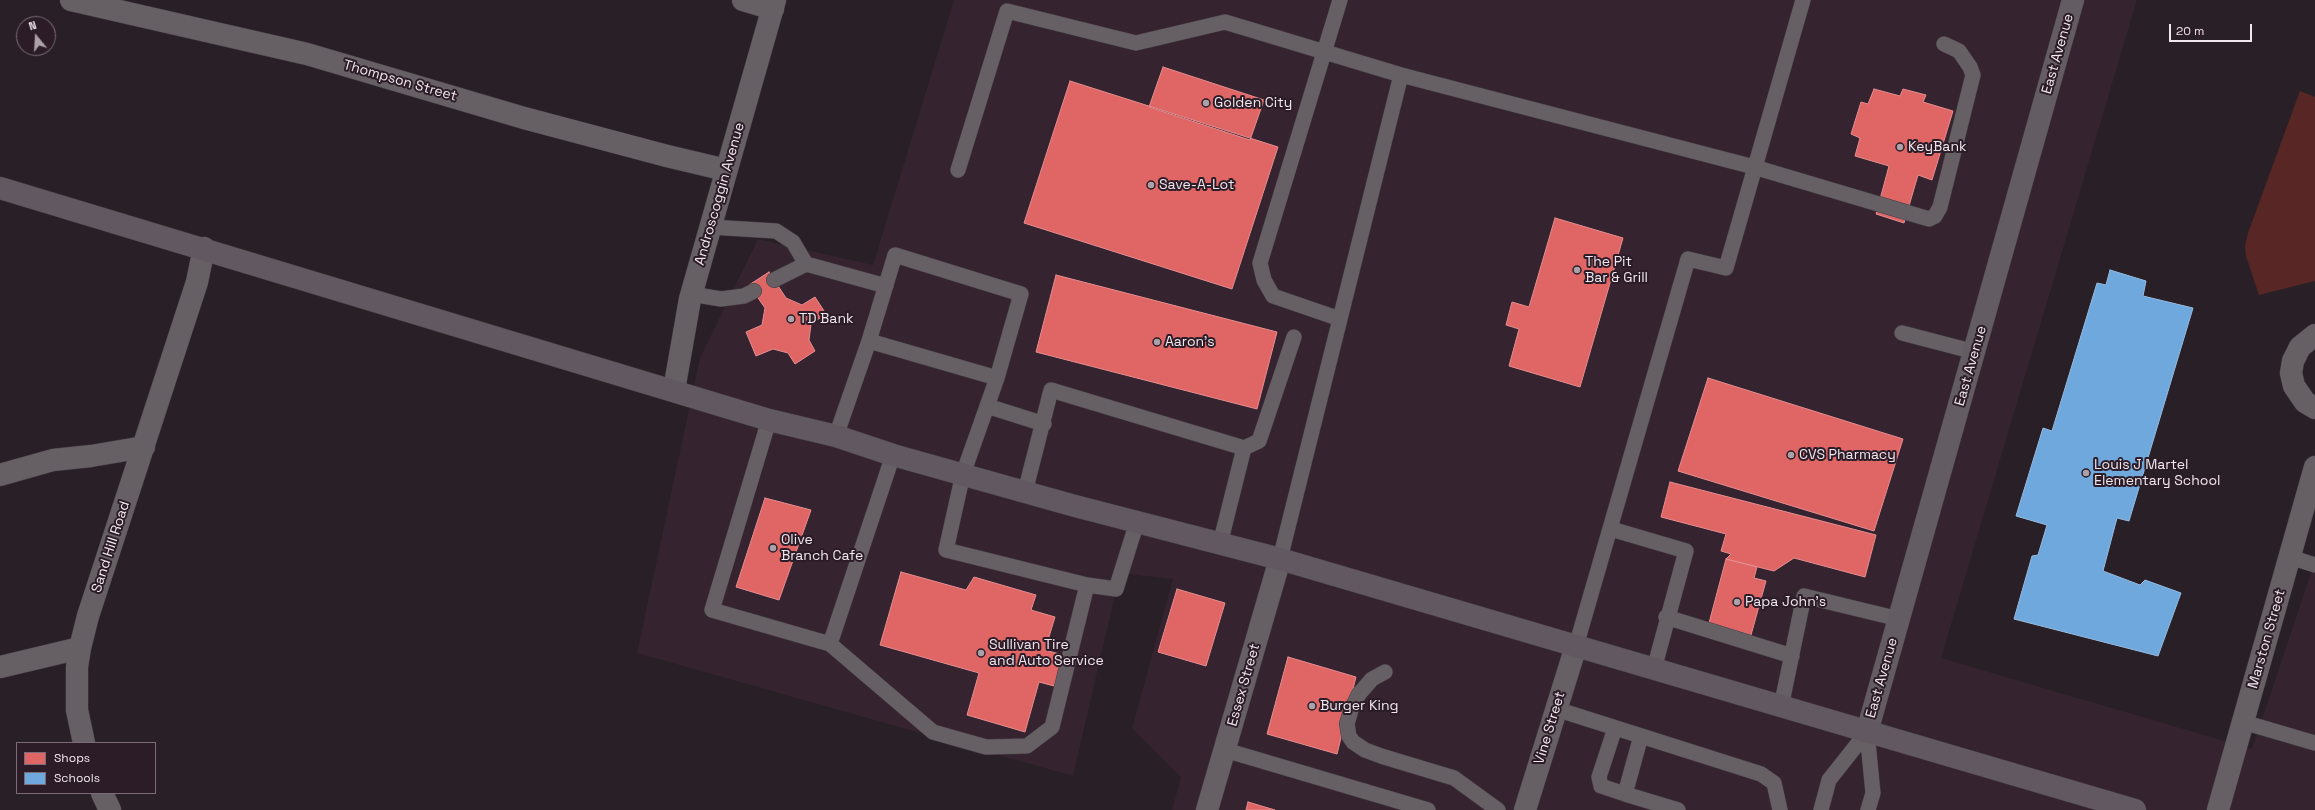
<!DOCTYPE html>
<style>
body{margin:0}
#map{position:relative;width:2315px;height:810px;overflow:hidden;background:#282026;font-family:"Space Grotesk",sans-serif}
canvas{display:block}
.legend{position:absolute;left:16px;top:742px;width:140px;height:52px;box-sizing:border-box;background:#2b1c27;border:1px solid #7a6d77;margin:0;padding:5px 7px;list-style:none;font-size:12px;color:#f1e7ee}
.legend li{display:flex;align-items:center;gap:8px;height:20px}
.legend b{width:20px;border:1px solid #7a6d77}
.north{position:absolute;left:16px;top:16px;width:40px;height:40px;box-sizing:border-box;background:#2b1c27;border:1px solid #7a6d77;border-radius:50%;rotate:342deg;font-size:11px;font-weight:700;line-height:16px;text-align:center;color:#f1e7ee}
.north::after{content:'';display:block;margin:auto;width:14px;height:18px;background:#aba1a8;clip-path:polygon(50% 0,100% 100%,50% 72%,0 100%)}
.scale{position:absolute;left:2169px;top:24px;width:83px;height:18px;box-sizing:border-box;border:2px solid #f1e7ee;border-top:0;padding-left:5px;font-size:12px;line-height:14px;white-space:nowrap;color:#f1e7ee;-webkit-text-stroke:3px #2b1c27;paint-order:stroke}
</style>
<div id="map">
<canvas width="2315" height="810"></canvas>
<ul class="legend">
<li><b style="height:11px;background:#e06666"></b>Shops</li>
<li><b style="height:11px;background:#6fa8dc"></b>Schools</li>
</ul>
<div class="north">N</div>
<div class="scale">20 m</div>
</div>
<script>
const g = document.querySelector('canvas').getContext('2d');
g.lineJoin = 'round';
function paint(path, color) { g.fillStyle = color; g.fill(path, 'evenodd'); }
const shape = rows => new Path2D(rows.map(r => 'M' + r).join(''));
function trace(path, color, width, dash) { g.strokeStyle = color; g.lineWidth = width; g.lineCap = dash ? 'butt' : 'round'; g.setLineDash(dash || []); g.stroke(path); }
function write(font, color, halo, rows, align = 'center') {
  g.font = font + ' "Space Grotesk",sans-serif'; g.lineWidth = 4; g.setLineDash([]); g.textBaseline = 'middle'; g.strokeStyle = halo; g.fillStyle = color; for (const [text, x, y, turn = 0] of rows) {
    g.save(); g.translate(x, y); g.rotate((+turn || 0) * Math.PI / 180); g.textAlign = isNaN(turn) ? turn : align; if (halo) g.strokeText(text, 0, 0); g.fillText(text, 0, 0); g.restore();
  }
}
paint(shape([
 [954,0,2137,0,1941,658,2252,749,2315,561,2315,810,1172,810,1181,777,1132,728,1173,579,1120,573,1073,776,637,653,700,358,758,239,873,265]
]), '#352330');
paint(shape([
 [2300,91,2315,97,2315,281,2259,295,2246,256,2245,246,2248,233]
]), '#582725');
const shops = shape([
 [1163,67,1264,100,1250,140,1149,107,1163,67],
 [1070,81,1278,147,1232,289,1024,223,1070,81],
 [1874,89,1900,96,1903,89,1926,95,1923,102,1953,111,1932,180,1918,175,1904,223,1876,214,1889,166,1855,156,1860,138,1851,134,1861,102,1868,104,1874,89],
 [1555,218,1623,238,1580,387,1509,366,1519,329,1506,325,1512,302,1529,307,1555,218],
 [769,272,786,298,802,305,815,297,826,314,811,324,809,340,815,351,795,364,788,353,773,349,756,356,746,332,762,325,765,308,749,285,769,272],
 [1056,275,1277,332,1257,409,1036,352,1056,275],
 [1708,378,1903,439,1874,531,1678,471,1708,378],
 [1670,482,1876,535,1865,577,1794,558,1774,571,1726,559,1731,554,1721,551,1726,534,1661,517,1670,482],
 [765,498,811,510,779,600,736,587,765,498],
 [1726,559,1757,567,1754,578,1766,581,1751,635,1709,623,1726,559],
 [901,572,966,590,974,577,1036,595,1031,610,1055,617,1045,650,1063,655,1054,686,1039,682,1025,732,967,715,979,673,880,645,901,572],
 [1177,589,1225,603,1206,666,1158,652,1177,589],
 [1288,657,1356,677,1337,754,1267,734,1288,657],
 [1248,802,1275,810,1246,810,1248,802]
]);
paint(shops, '#e06666');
trace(shops, '#e58d8f', 1);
const schools = shape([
 [2110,270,2146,281,2143,296,2193,308,2129,521,2117,518,2103,571,2140,585,2145,580,2181,593,2158,656,2014,619,2032,556,2038,555,2047,525,2016,516,2043,428,2052,431,2097,283,2106,285,2110,270]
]);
paint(schools, '#6fa8dc');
trace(schools, '#96bbe1', 1);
const service = shape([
 [1340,0,1260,263,1264,280,1273,296,1340,319],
 [1401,75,1754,167,1929,219,1935,216,1940,207,1973,75,1970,67,1959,51,1944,44],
 [958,170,1007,11,1136,43,1225,22,1401,75,1280,559],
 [710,227,776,231,793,242,806,264],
 [774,280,806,264,886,286],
 [691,294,721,299,744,296,754,291],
 [1902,333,1975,352],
 [997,378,963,474,946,550,1087,585,1116,589,1137,522],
 [987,406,1044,424],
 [769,420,712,610,830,644,893,455],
 [836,436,869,341,997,378,1021,294,895,255,869,341],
 [1244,448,1259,441,1294,337],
 [1025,492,1051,390,1244,448,1220,544],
 [1611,529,1686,551,1654,669],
 [2290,557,2315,565],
 [1666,617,1792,656],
 [830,644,933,732,986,747,1027,746,1052,727,1087,585],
 [1576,646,1688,259,1726,268,1803,0],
 [1385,672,1372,679,1359,694,1351,710,1347,724,1349,736,1353,742,1365,750,1381,756,1454,778,1498,810],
 [1781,707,1804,596,1899,619],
 [1556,709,1761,774,1774,783,1780,810],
 [2243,722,2315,743],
 [1615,728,1599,777,1601,786,1625,794],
 [1867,732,1873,793,1868,810],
 [1641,736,1625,794,1678,810],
 [1225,750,1428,810],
 [1821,810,1829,780,1867,732]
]);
const minor = shape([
 [71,0,307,54,524,118,667,156,726,170],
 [743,0,773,9],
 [2315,335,2300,347,2293,361,2291,373,2294,386,2305,402,2315,408],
 [674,390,690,299,775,0],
 [0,475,53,460,91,456,144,447],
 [80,648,77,667,77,710,84,743],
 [0,667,80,648,88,616,197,282,204,248],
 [102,793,110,810],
 [1207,810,1280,559],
 [1525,810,1576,646],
 [2218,810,2315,467]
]);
const secondary = shape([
 [1867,732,2073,0]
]);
const trunk = shape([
 [0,188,769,420,836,436,893,455,1075,506,1280,559,2135,810]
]);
trace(service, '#453e44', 16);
trace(minor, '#453e44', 23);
trace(secondary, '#453e44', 23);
trace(trunk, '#453e44', 23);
trace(service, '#666064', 15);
trace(minor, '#666064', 22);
trace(secondary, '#645c63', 22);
trace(trunk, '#625862', 22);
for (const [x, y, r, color] of [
 [1206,103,4,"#aba1a8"],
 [1900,147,4,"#aba1a8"],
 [1151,185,4,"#aba1a8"],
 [1577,270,4,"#aba1a8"],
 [791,319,4,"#aba1a8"],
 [1157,342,4,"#aba1a8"],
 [1791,455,4,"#aba1a8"],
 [2086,473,4,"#aba1a8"],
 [773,548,4,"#aba1a8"],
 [1737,602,4,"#aba1a8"],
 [981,653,4,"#aba1a8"],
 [1312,706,4,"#aba1a8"]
]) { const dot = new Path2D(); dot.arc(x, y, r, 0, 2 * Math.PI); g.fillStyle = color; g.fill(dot); trace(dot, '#2b1c27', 1.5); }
write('14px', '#f1e7ee', '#2b1c27', [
 ["East Avenue",2058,54,-74],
 ["Thompson Street",400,81,16],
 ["Androscoggin Avenue",720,194,-74],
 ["East Avenue",1971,366,-74],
 ["Sand Hill Road",111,547,-72],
 ["Marston Street",2267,639,-74],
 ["East Avenue",1882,678,-74],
 ["Essex Street",1244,685,-74],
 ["Vine Street",1550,728,-73]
]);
write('14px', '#f1e7ee', '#2b1c27', [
 ["Golden City",1214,103],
 ["KeyBank",1908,147],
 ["Save-A-Lot",1159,185],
 ["The Pit",1585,262],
 ["Bar & Grill",1585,278],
 ["TD Bank",799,319],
 ["Aaron's",1165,342],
 ["CVS Pharmacy",1799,455],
 ["Louis J Martel",2094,465],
 ["Elementary School",2094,481],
 ["Olive",781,540],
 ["Branch Cafe",781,556],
 ["Papa John's",1745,602],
 ["Sullivan Tire",989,645],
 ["and Auto Service",989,661],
 ["Burger King",1320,706]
], 'left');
</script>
